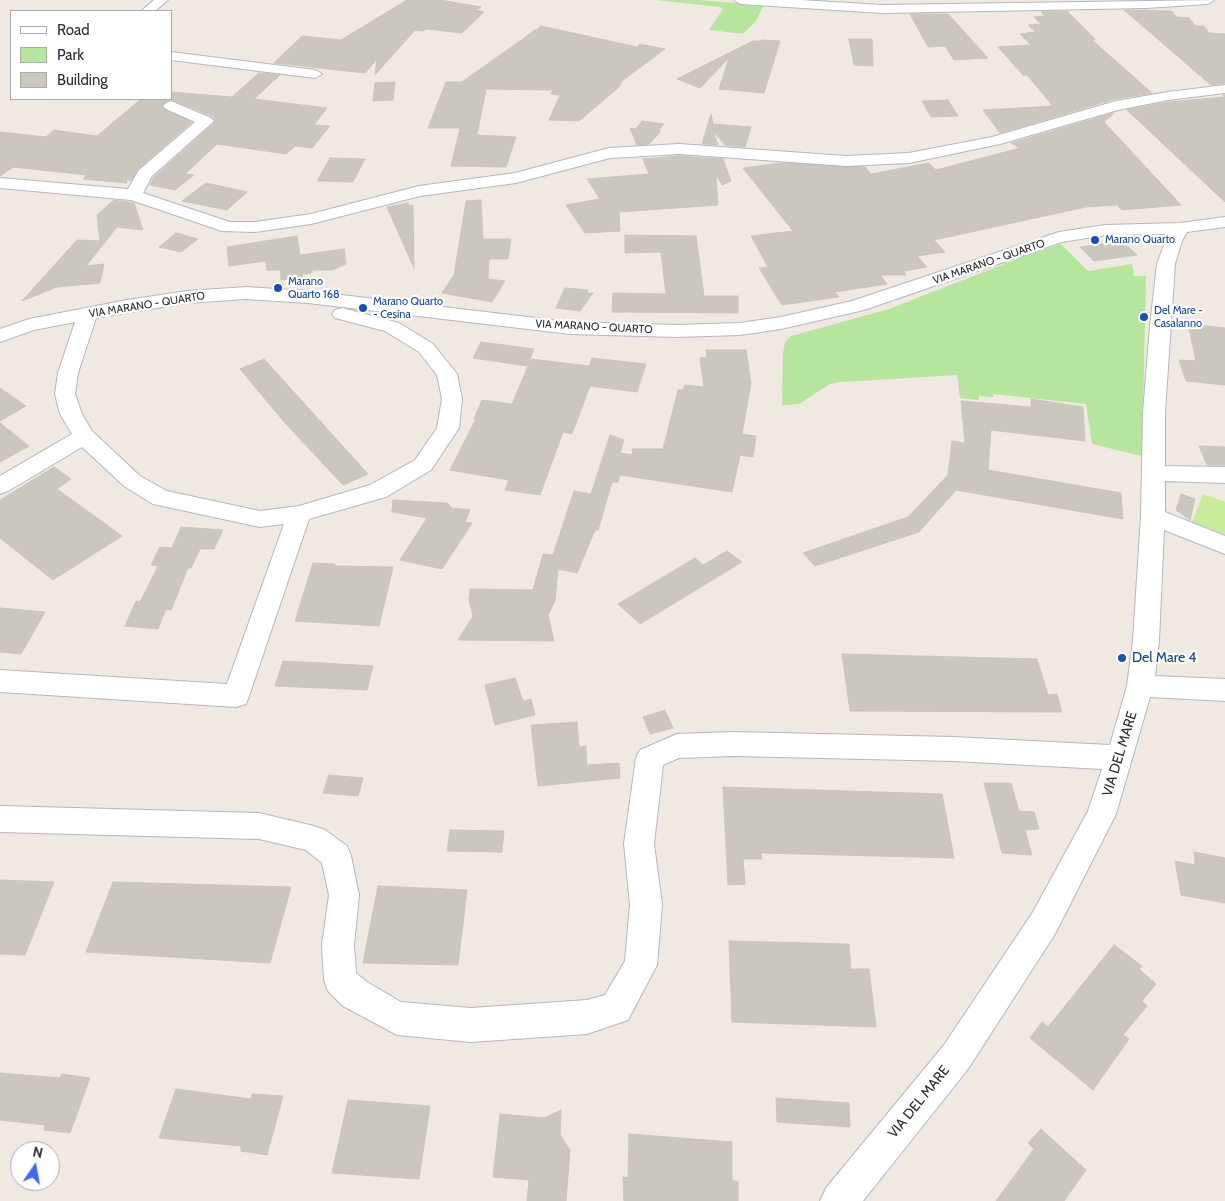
<!DOCTYPE html>
<style>
body{margin:0}
#map{position:relative;width:1225px;height:1201px;overflow:hidden;background:#efe9e1;font-family:Cabin,sans-serif}
canvas{display:block}
.legend{position:absolute;left:10px;top:10px;width:162px;height:90px;box-sizing:border-box;background:#fff;border:1px solid #ababab;margin:0;padding:6px 9px;list-style:none;font-size:15px;color:#2e2e2e}
.legend li{display:flex;align-items:center;gap:10px;height:25px}
.legend b{width:25px;border:1px solid #ababab}
.north{position:absolute;left:10px;top:1141px;width:50px;height:50px;box-sizing:border-box;background:#fff;border:1px solid #ababab;border-radius:50%;rotate:12deg;font-size:14px;font-weight:700;line-height:20px;text-align:center;color:#2e2e2e}
.north::after{content:'';display:block;margin:auto;width:18px;height:22px;background:#4264fb;clip-path:polygon(50% 0,100% 100%,50% 72%,0 100%)}
</style>
<div id="map">
<canvas width="1225" height="1201"></canvas>
<ul class="legend">
<li><b style="height:6px;background:#fff"></b>Road</li>
<li><b style="height:14px;background:#b6e59e"></b>Park</li>
<li><b style="height:14px;background:#cbc7bf"></b>Building</li>
</ul>
<div class="north">N</div>
</div>
<script>
const g = document.querySelector('canvas').getContext('2d');
g.lineJoin = 'round';
function paint(path, color) { g.fillStyle = color; g.fill(path, 'evenodd'); }
const shape = rows => new Path2D(rows.map(r => 'M' + r).join(''));
function trace(path, color, width, dash) { g.strokeStyle = color; g.lineWidth = width; g.lineCap = dash ? 'butt' : 'round'; g.setLineDash(dash || []); g.stroke(path); }
function write(font, color, halo, rows, align = 'center') {
  g.font = font + ' Cabin,sans-serif'; g.lineWidth = 4.5; g.setLineDash([]); g.textBaseline = 'middle'; g.strokeStyle = halo; g.fillStyle = color; for (const [text, x, y, turn = 0] of rows) {
    g.save(); g.translate(x, y); g.rotate((+turn || 0) * Math.PI / 180); g.textAlign = isNaN(turn) ? turn : align; if (halo) g.strokeText(text, 0, 0); g.fillText(text, 0, 0); g.restore();
  }
}
paint(shape([
 [657,0,697,0,764,5,756,21,743,34,709,30,723,9,720,7],
 [1061,244,1088,271,1132,264,1134,276,1146,276,1142,456,1092,444,1086,404,993,394,993,397,979,396,979,400,960,398,957,375,841,382,830,384,799,404,782,405,783,353,785,342,791,336,889,309,1027,255]
]), '#b6e59e');
paint(shape([
 [1203,494,1225,502,1225,535,1192,522]
]), '#c9ec9a');
const building = shape([
 [407,0,440,0,481,7,476,10,484,12,462,33,427,29,422,31,415,30,375,75,377,59,365,73,274,63,302,36,341,40,407,0],
 [1124,10,1172,11,1176,17,1189,18,1196,26,1204,26,1209,33,1225,34,1225,83,1211,85,1124,10],
 [1067,11,1095,39,1092,40,1152,93,1115,99,1000,133,983,110,1053,106,1027,75,1023,75,998,47,1031,45,1020,34,1036,32,1028,25,1041,24,1034,17,1045,16,1041,12,1067,11],
 [910,14,948,14,988,58,954,60,945,46,928,47,910,14],
 [541,26,637,47,640,44,665,49,622,81,619,87,579,121,549,120,560,95,551,94,553,90,486,89,477,135,516,137,506,167,451,166,460,128,428,128,446,82,462,82,541,26],
 [849,39,872,39,873,66,854,65,849,39],
 [762,40,780,41,764,93,719,89,729,58,700,88,677,79,753,41,761,41,762,40],
 [259,73,280,75,254,99,327,108,314,125,330,126,312,148,295,146,286,154,217,144,185,174,194,175,175,190,150,185,154,177,216,121,212,116,170,99,165,102,162,107,192,122,138,169,131,181,126,179,127,183,83,179,87,175,13,167,0,176,0,132,46,137,54,130,97,136,141,99,171,99,171,92,232,97,259,73],
 [395,82,393,100,373,101,375,83,395,82],
 [1223,95,1225,95,1225,202,1127,110,1168,102,1225,97,1223,95],
 [948,100,958,116,931,117,922,101,948,100],
 [1114,113,1104,122,1181,205,1122,210,1117,205,1086,207,934,240,945,252,917,256,927,267,904,271,906,275,880,275,887,284,835,292,839,297,782,305,759,268,768,267,751,236,793,231,743,168,780,163,865,167,871,174,929,163,936,170,1020,148,1011,143,1114,113],
 [711,114,713,124,751,127,745,147,725,145,713,131,718,145,702,144,711,114],
 [642,121,664,124,658,131,661,131,649,144,637,145,630,128,636,129,642,121],
 [679,156,723,159,731,181,722,185,716,174,718,205,619,212,620,231,585,233,566,205,600,199,587,179,649,174,643,159,679,156],
 [330,158,365,159,353,182,317,181,330,158],
 [206,183,247,192,227,210,182,201,206,183],
 [114,200,134,203,143,230,117,227,86,266,104,264,100,283,57,287,22,301,77,240,100,241,97,215,114,200],
 [481,200,483,239,511,239,508,259,489,259,488,279,505,281,492,302,442,293,454,275,466,201,481,200],
 [408,203,409,206,413,205,414,268,387,207,408,203],
 [176,233,198,239,181,252,159,247,176,233],
 [625,235,696,236,704,296,738,296,738,313,612,312,613,293,666,294,661,252,625,253,625,235],
 [297,236,300,255,344,249,346,264,332,270,312,270,312,273,302,274,303,277,281,280,280,270,267,270,266,261,229,266,227,247,297,236],
 [1122,241,1137,255,1094,261,1080,247,1122,241],
 [565,288,588,290,587,293,593,293,580,311,556,308,565,288],
 [1188,324,1225,328,1225,385,1186,381,1179,360,1196,361,1188,324],
 [481,342,534,349,527,366,473,358,481,342],
 [706,350,746,350,751,383,742,434,756,436,753,457,740,455,732,492,620,475,618,482,612,482,598,530,595,530,577,573,558,569,555,601,548,615,554,641,458,640,473,616,469,600,470,589,533,590,543,554,553,555,574,491,591,494,610,435,624,440,620,453,633,455,632,449,663,449,678,390,683,390,685,385,704,387,700,358,707,357,706,350],
 [592,358,646,364,637,392,590,386,572,434,563,432,540,495,505,490,509,480,450,470,476,419,474,419,482,400,512,404,531,359,589,366,592,358],
 [264,359,368,474,343,485,285,423,240,369,264,359],
 [0,388,26,406,0,421,0,388],
 [1031,399,1083,407,1085,441,991,430,988,470,1121,493,1123,519,956,490,919,532,815,566,803,553,908,517,948,475,952,441,965,443,961,401,1031,407,1031,399],
 [0,423,29,446,0,462,0,423],
 [1199,446,1225,447,1225,465,1207,465,1199,446],
 [54,467,71,479,57,489,122,536,53,580,0,538,0,500,54,467],
 [1181,494,1195,499,1190,520,1176,510,1181,494],
 [393,500,447,503,452,508,470,510,465,522,472,523,442,569,400,560,427,518,392,512,393,500],
 [181,527,223,530,214,549,200,549,191,568,188,568,171,610,166,609,158,629,125,626,136,601,140,602,158,566,151,565,160,547,172,548,181,527],
 [727,551,742,562,640,624,618,604,695,558,703,565,727,551],
 [313,563,335,564,335,566,393,567,379,626,295,621,313,563],
 [0,608,45,612,21,654,0,652,0,608],
 [842,654,1037,659,1048,695,1057,694,1062,712,850,711,842,654],
 [283,661,322,663,373,666,367,690,275,686,283,661],
 [515,678,523,701,531,699,535,715,495,725,485,685,515,678],
 [665,710,673,728,650,734,643,717,665,710],
 [577,722,579,747,586,746,587,765,619,763,620,778,538,786,531,725,577,722],
 [329,775,363,778,358,796,323,793,329,775],
 [984,783,1011,783,1019,811,1034,812,1039,829,1025,830,1032,855,1002,853,984,783],
 [723,787,942,794,954,858,761,853,762,859,743,859,745,884,728,885,723,787],
 [450,830,504,831,502,852,447,851,450,830],
 [1194,852,1225,858,1225,903,1181,895,1175,861,1195,865,1194,852],
 [0,880,54,882,25,955,0,954,0,880],
 [113,882,291,887,270,963,86,952,113,882],
 [378,886,467,890,458,965,363,963,378,886],
 [729,941,849,944,851,969,869,969,876,1027,732,1022,729,941],
 [1114,945,1142,966,1139,969,1156,984,1142,1001,1147,1006,1123,1035,1129,1039,1093,1090,1030,1038,1042,1022,1048,1027,1114,945],
 [0,1073,60,1078,62,1074,90,1078,70,1133,44,1130,45,1125,0,1120,0,1073],
 [176,1089,251,1099,252,1094,283,1096,267,1155,241,1151,241,1146,159,1138,176,1089],
 [776,1098,849,1103,850,1127,777,1122,776,1098],
 [348,1100,430,1106,419,1179,332,1173,348,1100],
 [561,1110,560,1135,570,1150,566,1201,527,1201,529,1180,493,1177,500,1114,544,1118,561,1110],
 [1041,1129,1086,1170,1064,1201,996,1201,1034,1149,1028,1143,1041,1129],
 [629,1134,732,1142,732,1180,738,1182,738,1201,624,1201,623,1177,628,1178,629,1134]
]);
paint(building, '#cbc7bf');
trace(building, '#cbc5ba', 1);
const minor = shape([
 [154,0,168,0,155,11,141,11,154,0],
 [734,0,801,0,882,5,1214,0,1208,4,1146,8,882,13,740,4,734,0],
 [171,52,315,70,322,74,315,78,171,60,171,52],
 [1225,85,1225,93,1168,100,1118,110,1000,144,909,163,846,166,679,154,610,158,516,183,420,196,311,224,255,232,222,231,131,200,0,188,0,178,128,189,139,170,195,122,166,109,163,106,166,103,171,101,211,118,214,121,152,176,143,193,230,222,255,222,311,214,419,186,515,173,609,148,679,144,846,156,909,153,992,137,1116,101,1168,92,1225,85],
 [1225,217,1225,227,1187,232,1182,241,1175,264,1165,412,1165,466,1225,467,1225,483,1165,481,1165,512,1225,536,1225,554,1164,530,1159,640,1155,676,1225,679,1225,701,1150,697,1116,814,1055,934,968,1069,863,1201,820,1201,826,1188,944,1045,1033,912,1088,811,1102,769,954,761,733,756,679,758,663,765,654,844,662,905,657,965,628,1020,587,1034,471,1042,397,1035,343,1006,328,991,324,980,322,945,329,895,322,863,306,850,259,839,0,832,0,806,259,813,314,826,325,830,347,846,351,856,359,895,354,945,356,973,367,982,401,1002,471,1008,587,1000,605,995,625,961,630,905,624,844,636,758,640,750,677,734,733,732,954,737,1110,745,1127,686,1133,640,1141,516,1143,412,1150,326,1157,264,1168,234,1105,235,1062,242,864,310,781,329,740,335,677,337,570,334,308,303,246,299,187,303,96,318,78,373,75,394,82,414,92,431,140,476,167,491,260,511,299,506,370,485,415,460,437,428,442,399,437,375,419,352,385,331,335,318,332,314,335,310,342,308,399,323,433,344,457,374,462,399,459,428,431,470,386,497,309,519,249,696,246,704,236,707,0,692,0,670,227,684,284,524,260,527,153,504,124,486,82,447,8,491,0,494,0,476,72,434,60,414,55,394,58,373,75,322,34,330,0,342,0,329,29,319,127,300,187,291,246,287,308,291,570,322,677,325,740,323,781,317,852,301,1059,232,1105,225,1180,223,1225,217]
]);
trace(minor, '#b4b7c1', 2);
paint(minor, '#fff');
for (const [x, y, r, color] of [
 [1095,240,5,"#1a4fb4"],
 [278,288,5,"#1a4fb4"],
 [363,308,5,"#1a4fb4"],
 [1144,317,5,"#1a4fb4"],
 [1122,658,5,"#1a4fb4"]
]) { const dot = new Path2D(); dot.arc(x, y, r, 0, 2 * Math.PI); g.fillStyle = color; g.fill(dot); trace(dot, '#fff', 2); }
write('11px', '#164399', '#fff', [
 ["Marano Quarto",1105,240],
 ["Marano",288,282],
 ["Quarto 168",288,295],
 ["Marano Quarto",373,302],
 ["- Cesina",373,315],
 ["Del Mare -",1154,311],
 ["Casalanno",1154,324]
], 'left');
write('11px', '#2e2e2e', '#fff', [
 ["VIA MARANO - QUARTO",989,262,-19],
 ["VIA MARANO - QUARTO",147,305,-9],
 ["VIA MARANO - QUARTO",594,327,3]
]);
write('14px', '#164399', '#fff', [
 ["Del Mare 4",1132,658]
], 'left');
write('14px', '#2e2e2e', '#fff', [
 ["VIA DEL MARE",1120,754,-73],
 ["VIA DEL MARE",919,1102,-51]
]);
</script>
